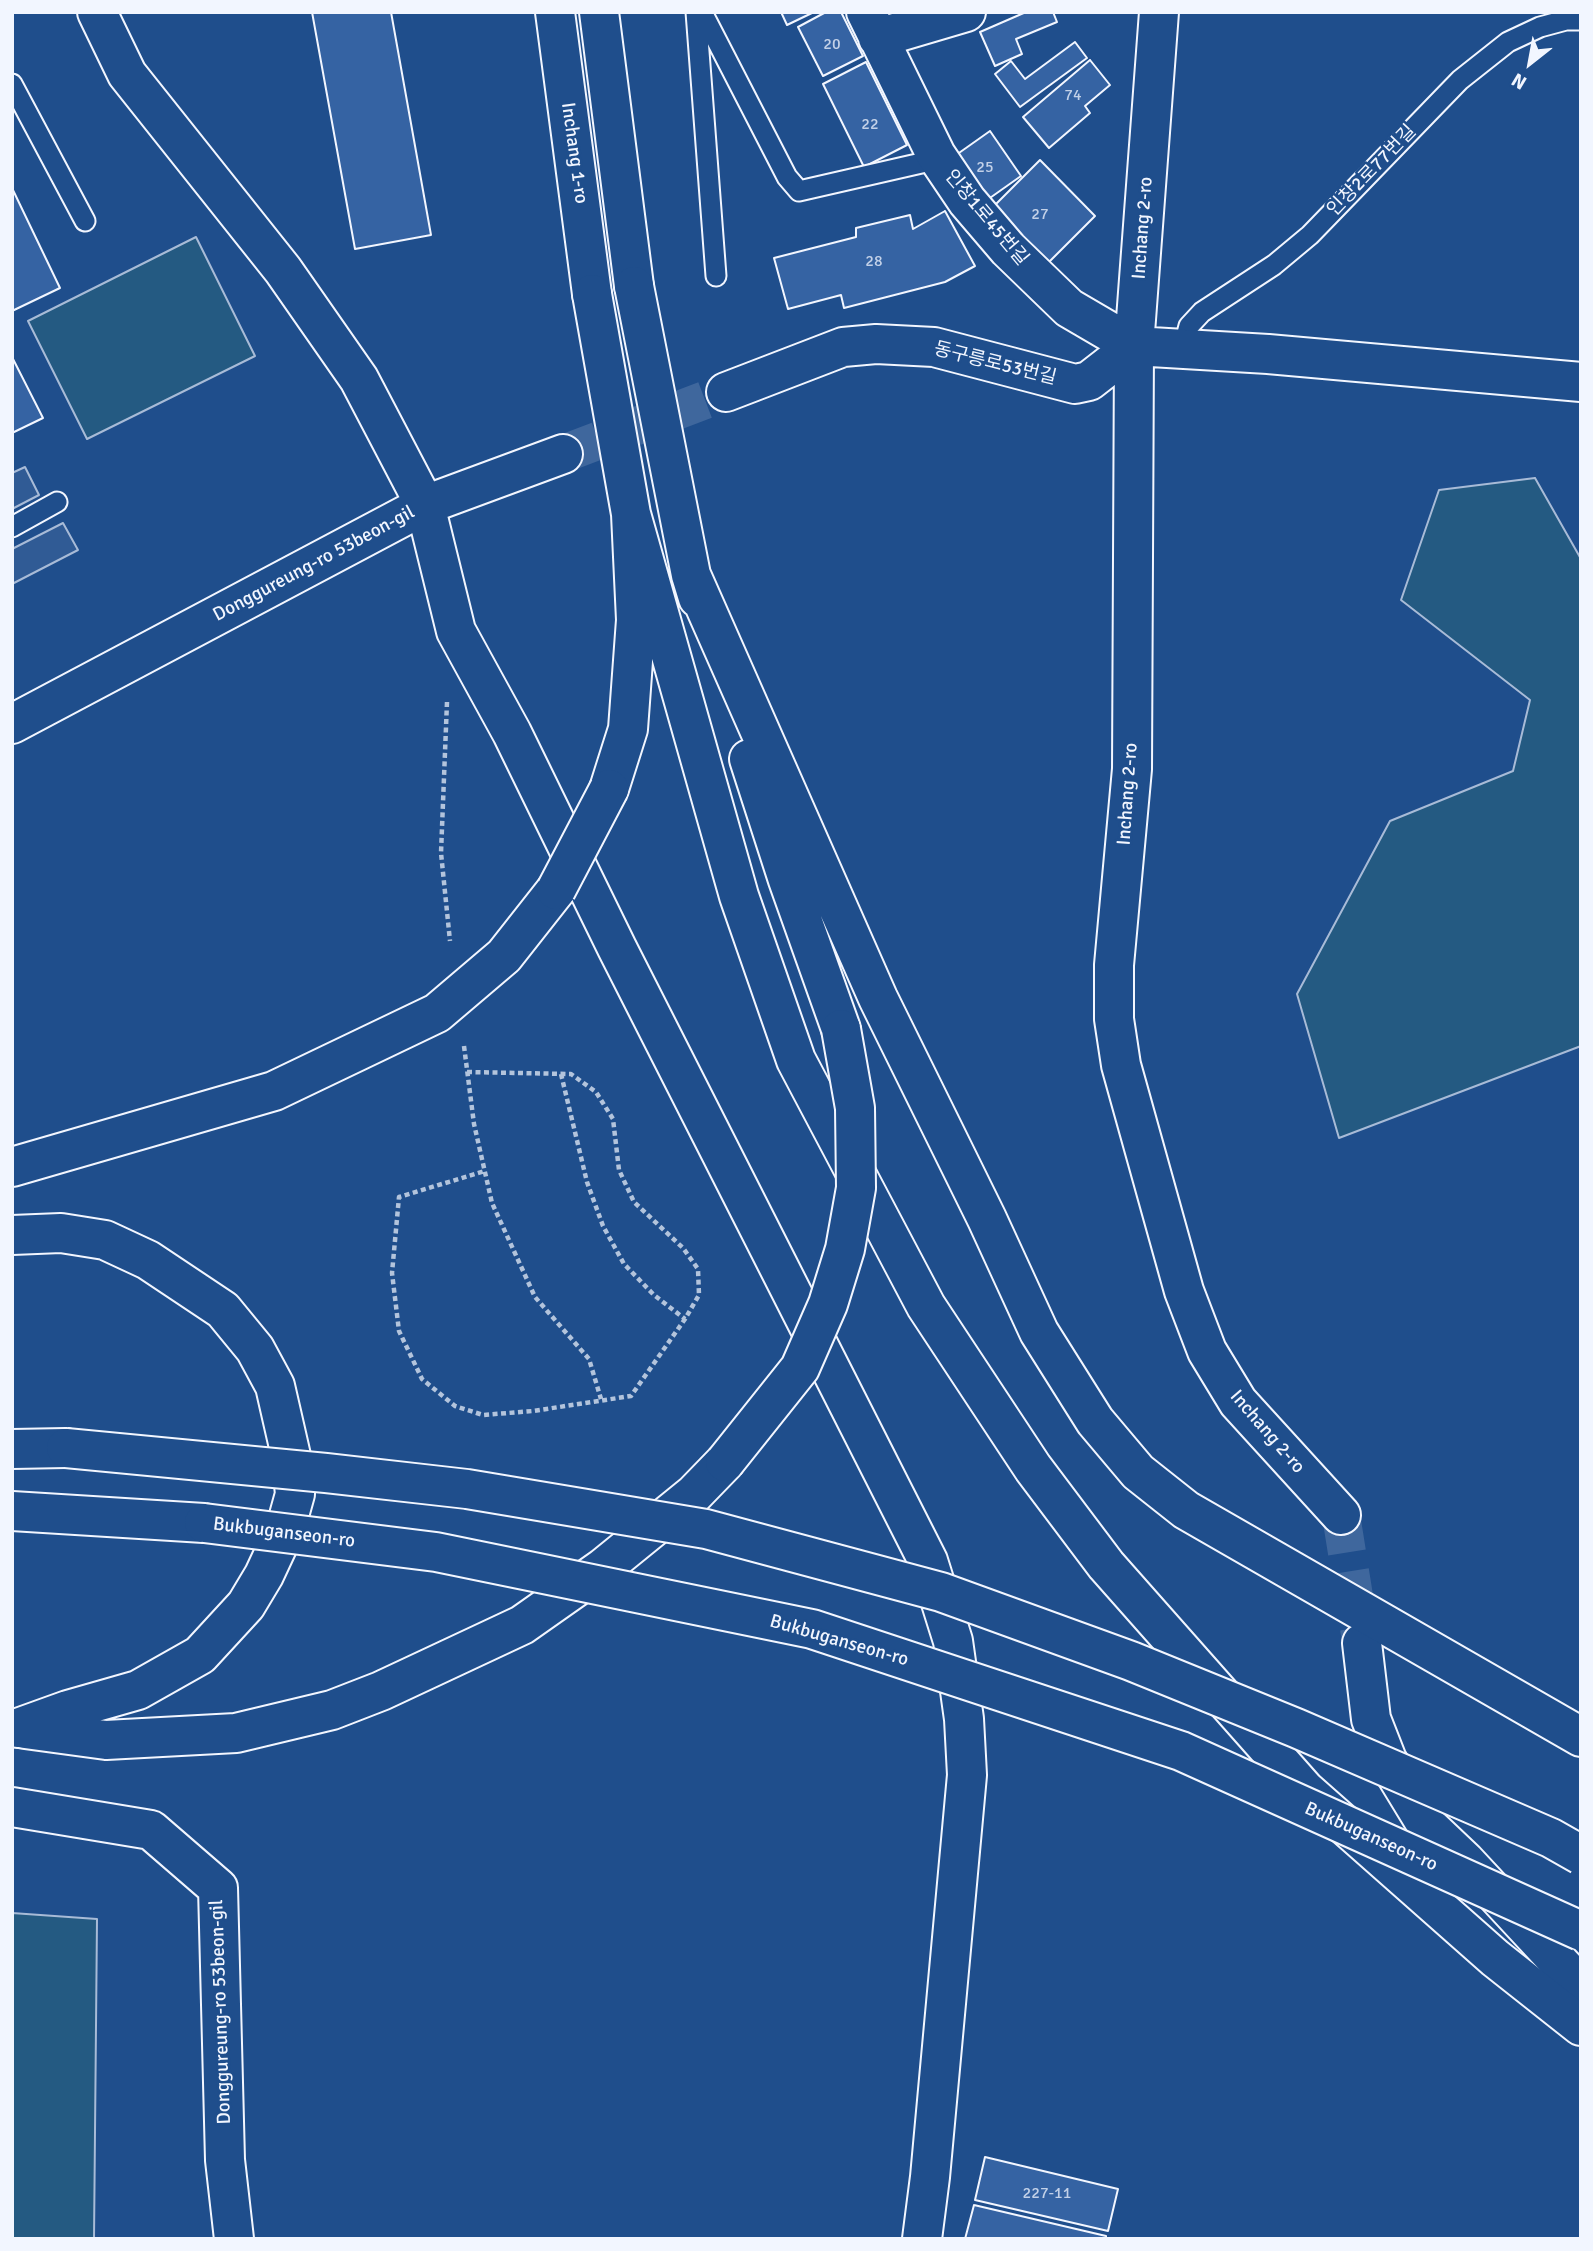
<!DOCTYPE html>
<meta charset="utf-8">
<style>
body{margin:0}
#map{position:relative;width:1593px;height:2251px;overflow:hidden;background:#1f4e8c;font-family:Signika,sans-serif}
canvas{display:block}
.frame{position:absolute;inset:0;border:14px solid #f2f6ff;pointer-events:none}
.north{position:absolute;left:1495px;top:28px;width:70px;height:70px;-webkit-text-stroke:5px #1f4e8c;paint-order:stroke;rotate:211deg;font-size:19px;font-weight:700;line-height:28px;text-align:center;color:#f2f6ff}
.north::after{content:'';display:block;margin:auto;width:24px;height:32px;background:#f2f6ff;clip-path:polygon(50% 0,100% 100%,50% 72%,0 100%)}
</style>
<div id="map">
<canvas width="1593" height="2251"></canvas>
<div class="frame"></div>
<div class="north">N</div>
</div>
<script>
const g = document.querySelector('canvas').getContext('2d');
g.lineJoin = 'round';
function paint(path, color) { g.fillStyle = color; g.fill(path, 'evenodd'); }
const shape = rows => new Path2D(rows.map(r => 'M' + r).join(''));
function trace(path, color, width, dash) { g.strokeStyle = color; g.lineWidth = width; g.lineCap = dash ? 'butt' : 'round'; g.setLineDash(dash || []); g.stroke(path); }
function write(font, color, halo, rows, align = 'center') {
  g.font = font + ' Signika,"Noto Sans KR",sans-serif'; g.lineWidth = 5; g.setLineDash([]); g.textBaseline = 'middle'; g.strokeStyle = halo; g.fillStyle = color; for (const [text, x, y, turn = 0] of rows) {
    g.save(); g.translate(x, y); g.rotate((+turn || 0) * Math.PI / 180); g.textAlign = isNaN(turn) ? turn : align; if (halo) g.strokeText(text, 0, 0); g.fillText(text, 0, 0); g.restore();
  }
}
const green = shape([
 [196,237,255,356,87,439,28,321,196,237],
 [1535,478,1581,559,1581,1046,1339,1138,1297,994,1390,821,1513,771,1530,700,1401,600,1439,490,1535,478],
 [12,1913,97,1919,94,2239,12,2239,12,1913]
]);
paint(green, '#245a82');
trace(green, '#a8bbd7', 2);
const parking = shape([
 [25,467,39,495,12,509,12,473,25,467],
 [63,523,78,550,12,584,12,549,63,523]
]);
paint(parking, '#305b95');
trace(parking, '#a8bbd7', 2);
const building = shape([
 [312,12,391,12,431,235,355,249,312,12],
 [781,12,814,12,787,25,781,12],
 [826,12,841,12,863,56,823,76,798,27,826,12],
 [1026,12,1053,12,1057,22,1016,39,1022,54,995,66,980,32,1026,12],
 [1075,42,1087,58,1020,107,995,74,1011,61,1025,79,1075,42],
 [1090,60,1110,85,1085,106,1090,113,1049,148,1023,117,1090,60],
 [866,62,907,145,864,167,823,84,866,62],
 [990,131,1021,176,980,205,949,160,990,131],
 [1040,160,1095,216,1040,271,985,215,1040,160],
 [12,188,60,288,12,311,12,188],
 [945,211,975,266,945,282,844,308,841,295,788,309,774,258,856,237,856,228,910,215,913,229,945,211],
 [12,357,43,418,12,433,12,357],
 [985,2157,1118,2189,1108,2231,975,2200,985,2157],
 [974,2205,1106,2236,1106,2239,965,2239,974,2205]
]);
paint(building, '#3563a3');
trace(building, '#f2f6ff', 2);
trace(shape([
 [563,454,726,392],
 [1341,1515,1360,1634]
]), '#3f679d', 38, [38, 19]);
const lane = shape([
 [696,12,716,276],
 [702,12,787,177,799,191,939,159],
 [12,84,85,221],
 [1183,349,1189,326,1202,312,1274,265,1310,235,1460,80,1508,42,1540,27,1566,20,1581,20],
 [12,527,57,502]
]);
const street = shape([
 [97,12,127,74,283,270,359,379,425,505,456,631,512,733,617,948,928,1561,953,1641,964,1719,967,1775,930,2177,922,2239],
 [866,12,936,155,967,201,1008,249,1069,308,1134,346,1268,354,1581,382],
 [1159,12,1134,346,1132,769,1114,965,1114,1019,1121,1065,1184,1291,1207,1351,1238,1402,1341,1515],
 [878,38,966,12],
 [726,392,843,347,876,344,934,347,1075,384,1089,381,1134,346],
 [12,724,425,505,563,454],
 [1362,1643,1371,1719,1387,1760,1426,1824,1465,1861,1581,1986],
 [12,1807,151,1830,218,1888,225,2160,234,2239]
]);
const secondary = shape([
 [555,12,592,294],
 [599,12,634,286]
]);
const highway = shape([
 [634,286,691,575,698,598],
 [592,294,631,514,636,620,628,729,609,789],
 [631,514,739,896,796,1060,926,1306,1033,1468,1106,1565,1305,1790,1495,1958,1581,2026],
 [691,575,878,998,987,1219,1039,1332,1095,1421,1138,1472,1186,1510,1581,1737],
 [749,759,788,880,841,1029],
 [12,1167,274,1091,437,1013,504,956,556,890],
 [12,1235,61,1233,105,1240,148,1260,223,1310,255,1349,275,1386,291,1456,295,1494,285,1530,264,1575,246,1605,200,1655,138,1690,68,1710,18,1728],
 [12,1449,66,1448],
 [12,1511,204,1523],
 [25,1729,106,1740,236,1733,332,1710,381,1691,522,1625,603,1568,694,1494,725,1462]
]);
trace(lane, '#f2f6ff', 23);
trace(street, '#f2f6ff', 42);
trace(secondary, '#f2f6ff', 42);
trace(highway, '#f2f6ff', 42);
trace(shape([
 [447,702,441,853,450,941],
 [464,1046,474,1124,492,1203,535,1297,589,1359,601,1399],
 [467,1072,571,1074,596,1092,613,1119,619,1170,634,1202,683,1248,698,1269,699,1295,685,1319,631,1396,533,1411,483,1415,455,1406,422,1379,399,1331,392,1273,399,1197,485,1171],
 [561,1074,587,1182,603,1226,624,1264,654,1295,685,1319]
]), '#b3c4dc', 4.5, [5, 3.5]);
trace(lane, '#1f4e8c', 19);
trace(street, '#1f4e8c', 38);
trace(secondary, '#1f4e8c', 38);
trace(highway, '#1f4e8c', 38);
const highwayBridge = shape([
 [556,890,609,789],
 [66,1448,326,1473,467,1489,706,1529,941,1592,1131,1661,1296,1728,1551,1838,1581,1855],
 [725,1462,800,1368,828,1304,845,1249,856,1188,855,1108,841,1029],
 [204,1523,436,1552,812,1629,1181,1751,1581,1931]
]);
trace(highwayBridge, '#f2f6ff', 42, []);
trace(highwayBridge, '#1f4e8c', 38);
write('16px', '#c3d1e8', null, [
 ["20",832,45],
 ["74",1073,96],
 ["22",870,125],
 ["25",985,168],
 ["27",1040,215],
 ["28",874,262],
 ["227-11",1047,2194]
]);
write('19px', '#f2f6ff', '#1f4e8c', [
 ["Inchang 1-ro",574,153,82],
 ["인창2로77번길",1372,171,-46],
 ["인창1로45번길",986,218,50],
 ["Inchang 2-ro",1143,228,-86],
 ["동구릉로53번길",995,364,14],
 ["Donggureung-ro 53beon-gil",314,564,-28],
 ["Inchang 2-ro",1128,794,-86],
 ["Inchang 2-ro",1267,1432,49],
 ["Bukbuganseon-ro",284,1533,7],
 ["Bukbuganseon-ro",839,1641,16],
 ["Bukbuganseon-ro",1371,1837,24],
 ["Donggureung-ro 53beon-gil",221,2012,-92]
]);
</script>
